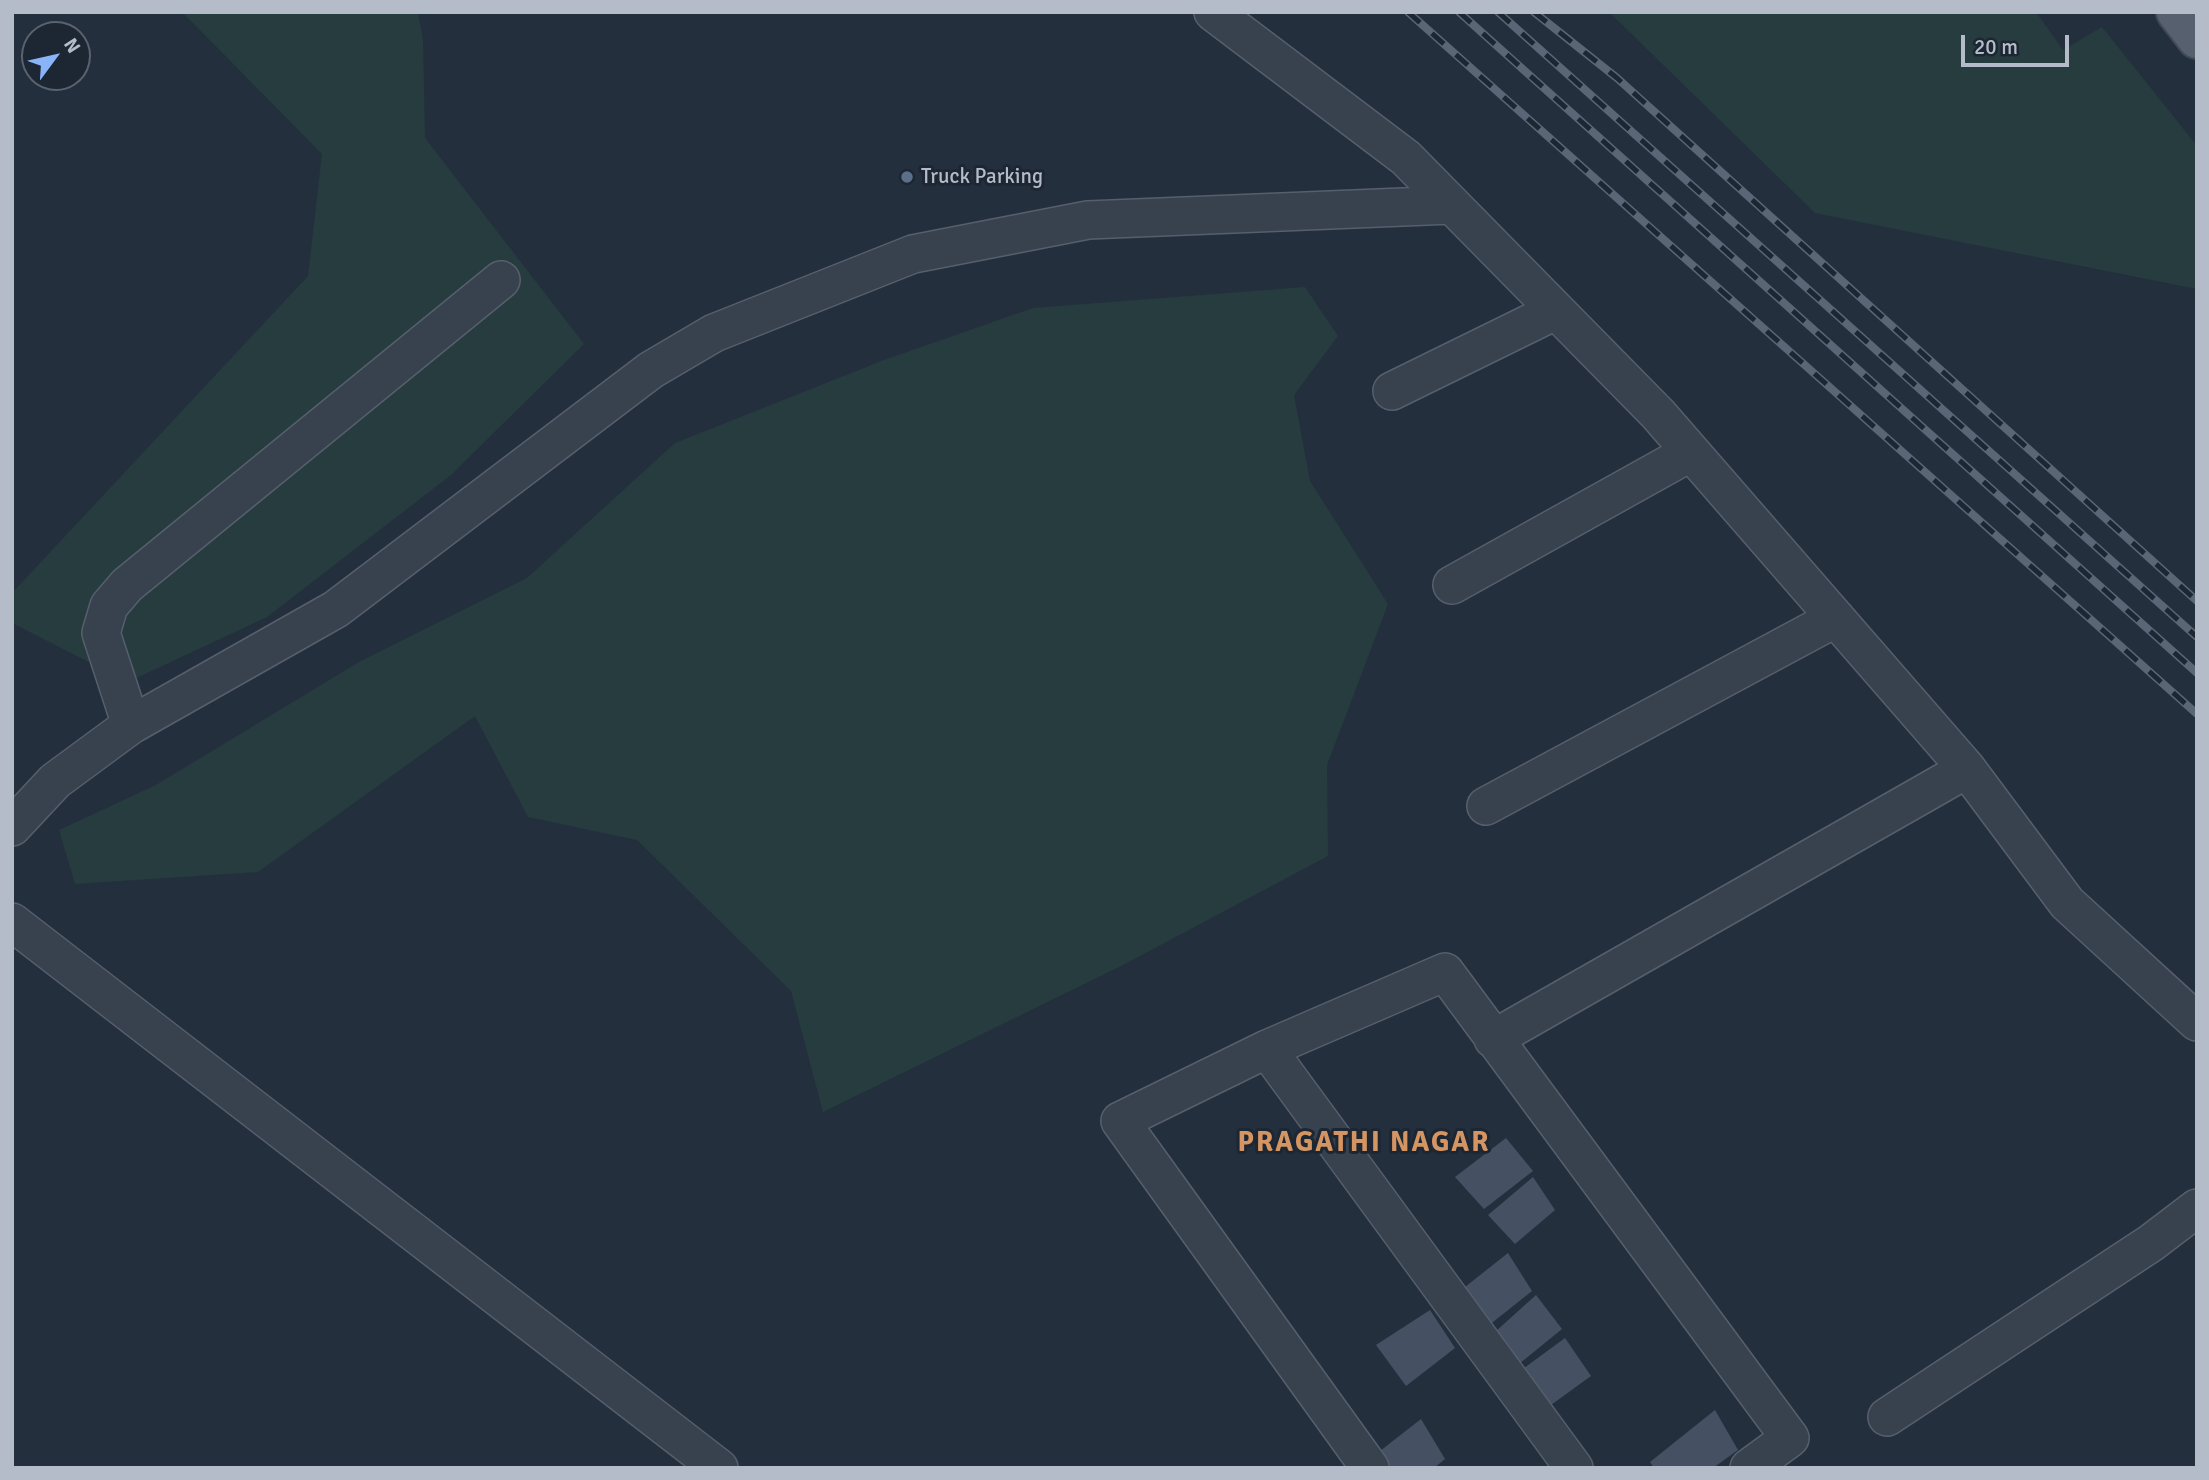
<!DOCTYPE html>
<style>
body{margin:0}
#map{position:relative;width:2209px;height:1480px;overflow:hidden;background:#242f3e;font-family:Signika,sans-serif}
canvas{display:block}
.frame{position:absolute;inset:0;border:14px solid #b4bcc9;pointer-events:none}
.north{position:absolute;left:21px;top:21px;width:70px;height:70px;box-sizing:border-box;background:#1d2633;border:2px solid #59626f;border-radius:50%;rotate:57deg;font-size:19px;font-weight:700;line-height:28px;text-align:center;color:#b4bcc9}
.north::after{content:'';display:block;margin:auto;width:24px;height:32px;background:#8ab4f8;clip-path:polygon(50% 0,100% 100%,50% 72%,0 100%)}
.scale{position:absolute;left:1961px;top:35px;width:108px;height:32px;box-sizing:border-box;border:4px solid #b4bcc9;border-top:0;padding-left:9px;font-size:21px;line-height:24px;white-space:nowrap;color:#b4bcc9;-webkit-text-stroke:5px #1d2633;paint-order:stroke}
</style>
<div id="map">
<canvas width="2209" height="1480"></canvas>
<div class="frame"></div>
<div class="north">N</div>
<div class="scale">20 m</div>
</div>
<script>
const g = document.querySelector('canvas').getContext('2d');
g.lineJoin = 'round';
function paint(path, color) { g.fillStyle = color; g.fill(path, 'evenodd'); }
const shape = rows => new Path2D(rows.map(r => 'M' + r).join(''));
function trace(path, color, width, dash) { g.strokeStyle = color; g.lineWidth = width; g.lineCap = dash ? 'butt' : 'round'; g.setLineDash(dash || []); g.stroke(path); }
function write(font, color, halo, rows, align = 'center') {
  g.font = font + ' Signika,sans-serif'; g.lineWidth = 6; g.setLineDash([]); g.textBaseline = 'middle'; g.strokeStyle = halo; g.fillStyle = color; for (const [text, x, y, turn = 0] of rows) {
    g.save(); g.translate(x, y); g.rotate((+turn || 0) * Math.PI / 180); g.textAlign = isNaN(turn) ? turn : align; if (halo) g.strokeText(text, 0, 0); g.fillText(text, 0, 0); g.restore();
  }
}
paint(shape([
 [182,12,418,12,423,40,425,138,584,344,451,475,267,617,128,682,12,623,12,593,308,276,322,154],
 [1609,12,2036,12,2063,50,2102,27,2197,146,2197,289,1815,213],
 [1305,287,1338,336,1294,395,1310,481,1388,604,1327,765,1328,856,1123,965,823,1112,791,991,637,840,528,817,475,716,258,872,75,884,59,830,156,785,359,662,527,578,675,443,884,360,1033,308]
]), '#263c3f');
paint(shape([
 [1506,1138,1533,1171,1484,1209,1455,1177],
 [1533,1177,1555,1210,1515,1244,1488,1215],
 [1508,1253,1532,1291,1488,1326,1465,1287],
 [1536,1295,1562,1329,1519,1364,1495,1332],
 [1430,1310,1455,1348,1406,1386,1376,1345],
 [1565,1338,1591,1376,1544,1410,1520,1371],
 [1715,1410,1738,1450,1713,1468,1654,1468,1650,1462],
 [1421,1419,1445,1459,1434,1468,1391,1468,1380,1451]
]), '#455162');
const minor = shape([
 [1213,12,1406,158,1658,414,1967,769,2067,903,2197,1022],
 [1392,391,1555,311],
 [1452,585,1691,452],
 [131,725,101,633,109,606,127,585,501,280],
 [1486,806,1836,618],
 [12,827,55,781,131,725,336,609,651,370,714,333,913,254,1088,220,1451,205],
 [12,922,719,1468],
 [1493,1039,1967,769],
 [1267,1049,1574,1468],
 [1887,1417,2151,1243,2197,1208],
 [1370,1468,1120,1121,1267,1049,1445,972,1790,1438,1749,1468]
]);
const major = shape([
 [2176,12,2197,39]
]);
trace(minor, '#565f6c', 40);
trace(major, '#414a57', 42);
trace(minor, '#38414e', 37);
trace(major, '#56606e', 38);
const rail = shape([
 [1408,12,2197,714],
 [1459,12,2197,673],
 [1498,12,2197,637],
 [1534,12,1617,78,2197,601]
]);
trace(rail, '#5a6575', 8);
trace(rail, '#1d2633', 5, [16]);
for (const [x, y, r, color] of [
 [907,177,7,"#5c6f8a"]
]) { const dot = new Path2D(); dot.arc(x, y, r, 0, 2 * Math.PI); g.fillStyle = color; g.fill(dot); trace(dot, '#1d2633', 2.5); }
write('21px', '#b4bcc9', '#1d2633', [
 ["Truck Parking",921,177]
], 'left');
g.letterSpacing = '2px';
write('bold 28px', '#d59563', '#1d2633', [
 ["PRAGATHI NAGAR",1364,1144]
]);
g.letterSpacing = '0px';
</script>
